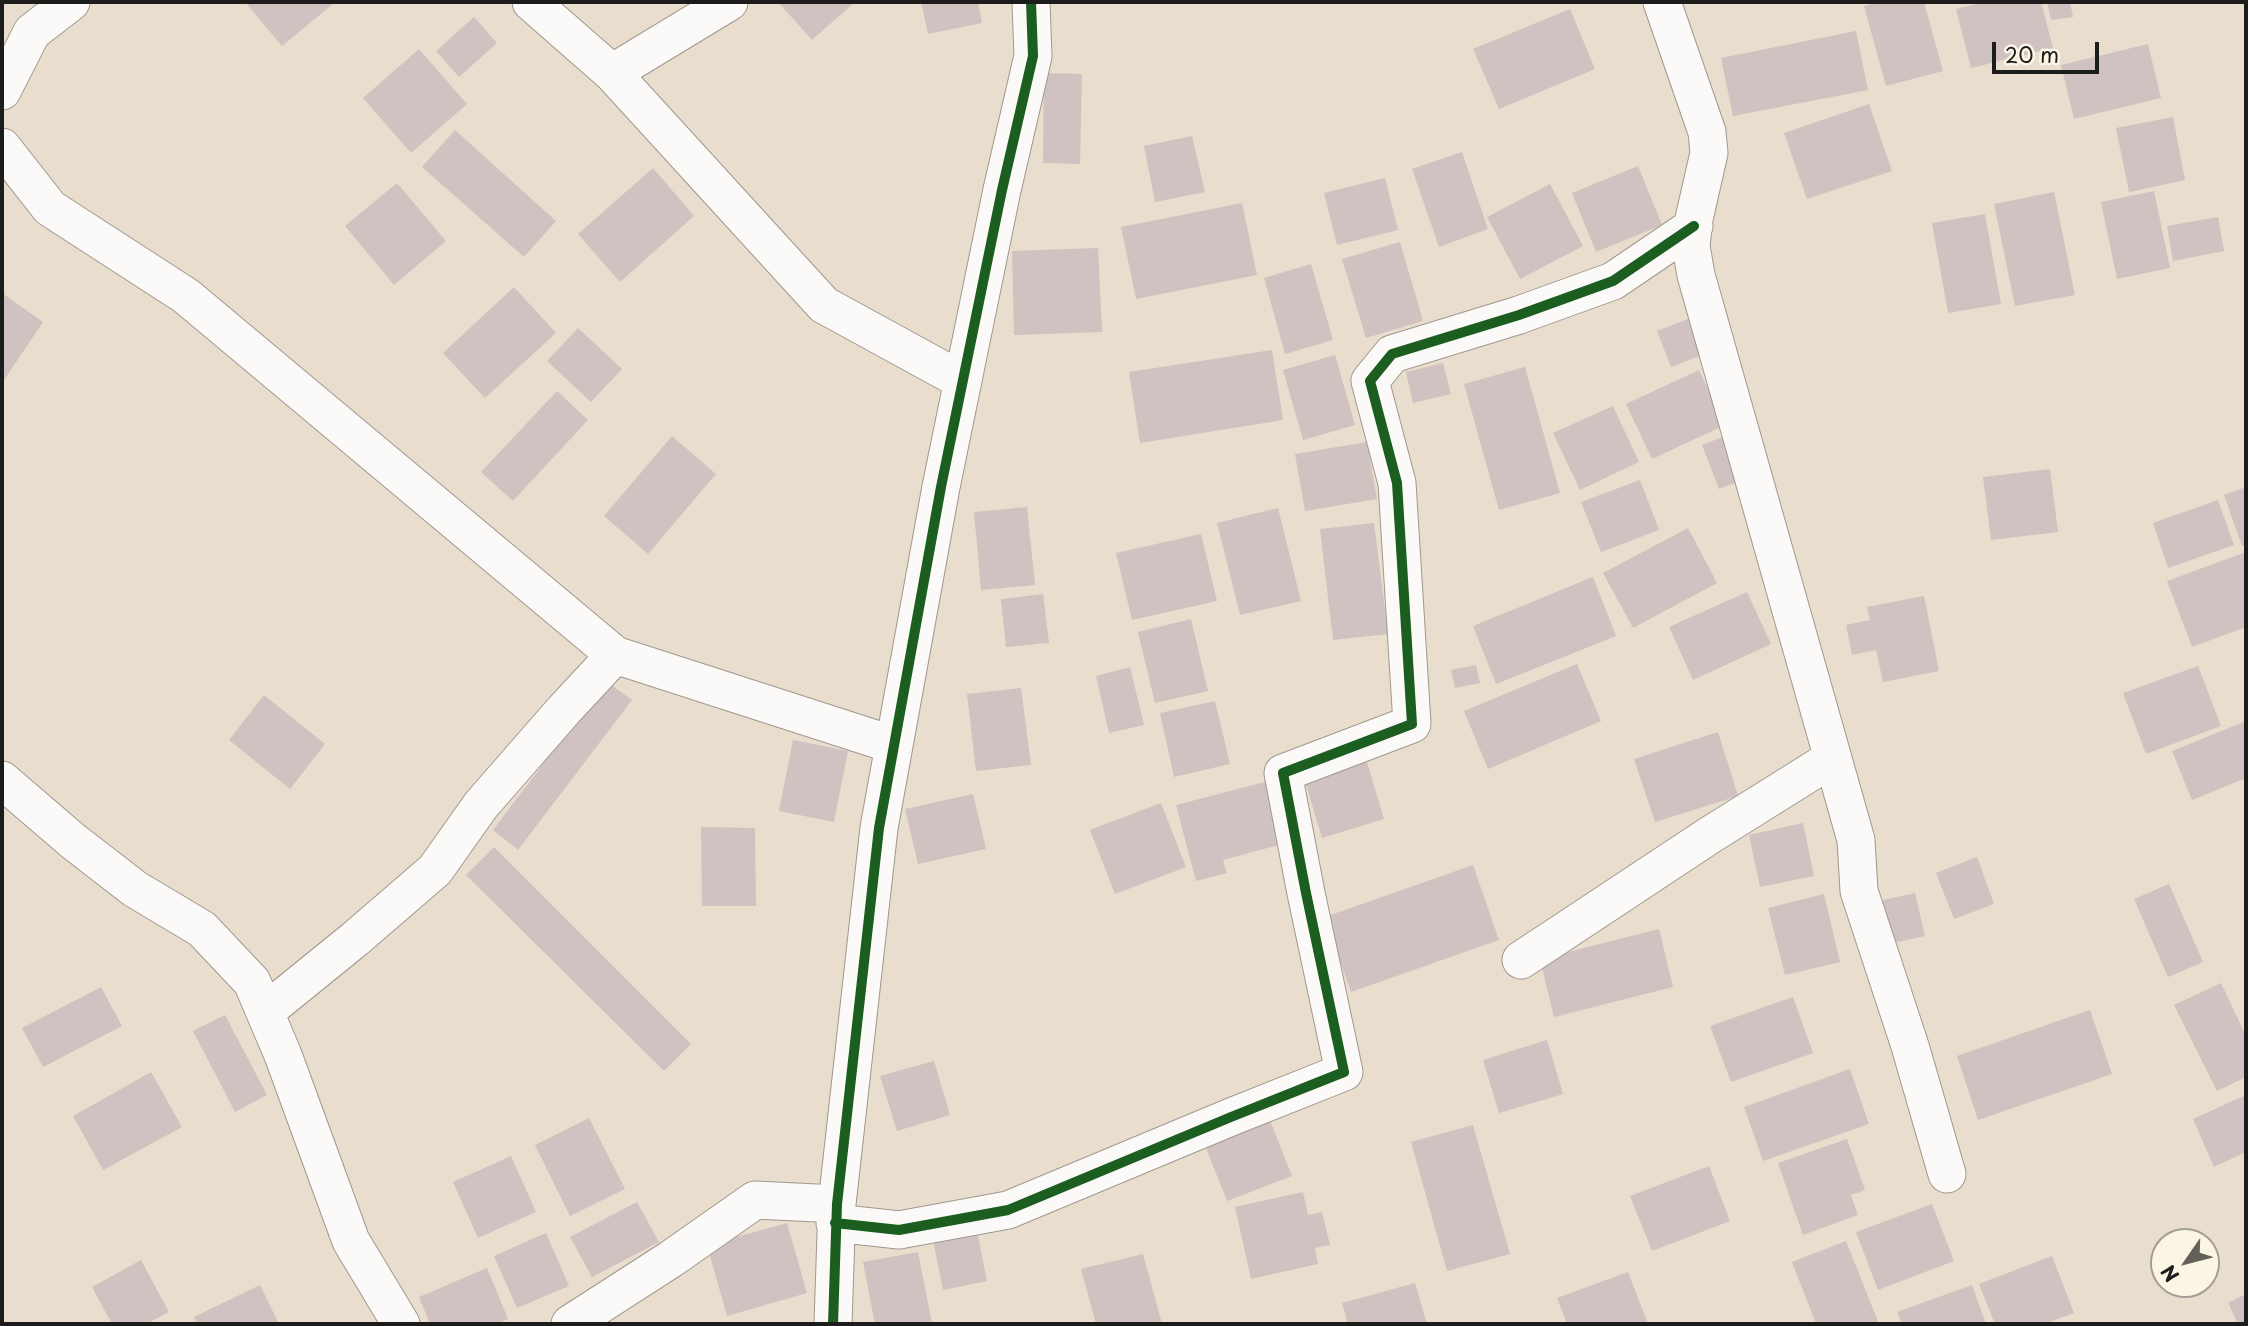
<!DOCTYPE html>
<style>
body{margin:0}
#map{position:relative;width:2248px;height:1326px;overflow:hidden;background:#e9ddcd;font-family:"Playpen Sans",sans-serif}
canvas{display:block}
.frame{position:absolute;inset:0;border:4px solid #1c1c1c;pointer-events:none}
.north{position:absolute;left:2150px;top:1228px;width:70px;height:70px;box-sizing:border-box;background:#fcf5e5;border:2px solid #a29e95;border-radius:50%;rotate:235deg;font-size:19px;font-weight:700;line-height:28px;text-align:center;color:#1c1c1c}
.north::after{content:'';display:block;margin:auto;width:24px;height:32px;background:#64605a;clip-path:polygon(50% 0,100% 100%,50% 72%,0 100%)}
.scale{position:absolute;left:1992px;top:42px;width:107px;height:32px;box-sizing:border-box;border:4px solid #1c1c1c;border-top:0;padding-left:9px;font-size:21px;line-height:24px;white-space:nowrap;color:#1c1c1c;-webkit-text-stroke:5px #fcf5e5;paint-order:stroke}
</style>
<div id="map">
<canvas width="2248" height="1326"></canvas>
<div class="frame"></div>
<div class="north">N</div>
<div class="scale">20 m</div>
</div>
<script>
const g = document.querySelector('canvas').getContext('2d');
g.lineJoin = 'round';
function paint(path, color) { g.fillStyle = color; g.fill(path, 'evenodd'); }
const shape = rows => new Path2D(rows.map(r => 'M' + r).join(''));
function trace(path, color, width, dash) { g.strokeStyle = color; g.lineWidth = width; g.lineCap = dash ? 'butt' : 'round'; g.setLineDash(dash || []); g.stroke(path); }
paint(shape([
 [245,2,331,2,333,4,282,46],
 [778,2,855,2,812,40],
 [921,2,978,2,982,23,928,34],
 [1880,2,1924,2,1943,71,1886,86,1864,6],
 [1985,2,2041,2,2053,48,1971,68,1956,9],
 [2047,2,2070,2,2073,17,2051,20],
 [1570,9,1595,69,1499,109,1473,49],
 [474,17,497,43,459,77,436,51],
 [1856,31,1868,90,1733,116,1721,58],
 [2148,44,2161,98,2074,119,2061,65],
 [419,49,467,104,411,153,363,98],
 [1044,73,1082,74,1080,164,1043,163],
 [1869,104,1892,171,1807,199,1784,133],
 [2173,117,2185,180,2129,192,2116,128],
 [455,130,556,221,524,257,422,167],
 [1192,136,1205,192,1155,202,1144,146],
 [1462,152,1488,229,1439,247,1412,169],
 [1638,166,1662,225,1596,252,1572,193],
 [653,168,694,216,620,282,578,234],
 [1385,178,1398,230,1337,245,1324,193],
 [397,183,446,241,394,285,345,226],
 [1550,184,1583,246,1520,279,1487,217],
 [2154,191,2170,268,2117,279,2101,202],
 [2054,192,2075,295,2015,306,1994,204],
 [1242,203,1257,275,1136,299,1121,227],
 [1985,214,2001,304,1948,313,1932,223],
 [2218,217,2224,251,2173,261,2167,226],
 [1400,242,1423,321,1366,338,1342,259],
 [1098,248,1102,332,1014,335,1012,251],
 [1311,264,1333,340,1285,354,1264,278],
 [514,287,556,333,485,398,443,353],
 [2,293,43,322,2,383],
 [1688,319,1702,355,1671,367,1657,331],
 [578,328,622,369,591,402,547,361],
 [1272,350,1283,420,1140,443,1129,372],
 [1335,355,1355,425,1303,440,1283,370],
 [1443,363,1451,394,1413,403,1406,372],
 [1525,367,1560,493,1499,510,1464,384],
 [1699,370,1725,425,1652,459,1626,404],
 [557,391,588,420,513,501,481,472],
 [1613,406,1639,462,1580,490,1553,433],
 [672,436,716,474,648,554,604,516],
 [1723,437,1740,481,1719,489,1702,445],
 [1367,442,1377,499,1305,511,1295,454],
 [2050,469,2058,532,1991,540,1983,477],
 [1640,480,1659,530,1601,552,1581,502],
 [2246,487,2246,545,2242,546,2224,495],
 [2218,500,2234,545,2168,568,2153,523],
 [1027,507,1035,585,981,590,974,512],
 [1278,508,1301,601,1240,615,1217,523],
 [1374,523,1388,634,1333,640,1320,529],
 [1688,528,1717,583,1633,628,1603,573],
 [1201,534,1217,601,1132,620,1116,553],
 [2246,552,2246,627,2192,647,2167,581],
 [1593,577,1616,636,1496,684,1473,626],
 [1747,592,1771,644,1693,680,1669,627],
 [1043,594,1049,643,1006,647,1001,599],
 [1924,596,1939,671,1883,682,1876,650,1852,655,1846,625,1870,620,1867,607],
 [1191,619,1208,691,1155,703,1138,632],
 [1577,664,1601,721,1488,769,1464,711],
 [1476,665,1480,683,1455,688,1451,670],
 [2198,666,2221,726,2146,754,2123,693],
 [1130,667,1144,725,1109,733,1096,676],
 [606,681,632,700,518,850,493,830],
 [1021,688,1031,765,976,771,967,694],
 [264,695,325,744,290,789,229,740],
 [1215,701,1230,764,1174,777,1160,713],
 [2246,721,2246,778,2192,800,2172,751],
 [1718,732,1738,796,1655,822,1634,759],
 [793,740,848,751,834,822,779,811],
 [1367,762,1384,819,1322,838,1305,781],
 [1269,781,1286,843,1223,860,1227,873,1196,881,1176,805],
 [973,794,986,849,918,864,905,809],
 [1161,803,1186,867,1115,894,1090,830],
 [1803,823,1814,876,1760,887,1749,835],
 [701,827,755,828,756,906,702,906],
 [494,847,691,1044,664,1071,466,875],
 [1977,857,1994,904,1954,919,1936,873],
 [1473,865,1499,940,1351,992,1325,917],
 [2169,884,2203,962,2168,977,2134,899],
 [1915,893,1925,936,1884,945,1874,902],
 [1824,894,1840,962,1785,975,1768,908],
 [1659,929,1673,987,1554,1017,1540,959],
 [2221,983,2246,1036,2246,1077,2217,1091,2174,1005],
 [101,987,122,1026,43,1067,22,1028],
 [1793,997,1813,1053,1731,1082,1710,1026],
 [2090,1010,2112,1074,1978,1120,1957,1056],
 [225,1015,267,1095,235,1112,193,1031],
 [1547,1040,1563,1094,1499,1113,1483,1060],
 [934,1061,950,1115,897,1131,880,1076],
 [1850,1069,1869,1124,1763,1161,1744,1107],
 [151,1072,182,1127,103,1170,73,1116],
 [2246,1095,2246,1152,2214,1167,2193,1119],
 [1267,1113,1292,1176,1227,1201,1202,1138],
 [589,1118,625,1189,570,1216,535,1145],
 [1473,1125,1510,1254,1447,1271,1411,1142],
 [1847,1139,1865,1190,1851,1195,1858,1215,1803,1235,1778,1163],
 [511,1156,536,1212,478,1238,453,1182],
 [1709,1166,1730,1221,1652,1251,1630,1196],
 [1303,1192,1308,1215,1322,1212,1330,1245,1315,1248,1318,1264,1251,1279,1235,1207],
 [637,1202,659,1242,592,1277,570,1237],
 [1932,1204,1954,1261,1878,1290,1856,1232],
 [787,1223,807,1293,727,1316,707,1245],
 [976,1226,987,1281,943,1290,932,1235],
 [546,1233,569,1286,517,1308,494,1256],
 [1846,1241,1879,1324,1816,1324,1792,1262],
 [918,1252,932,1324,875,1324,863,1262],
 [1143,1254,1162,1324,1096,1324,1081,1269],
 [2052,1256,2074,1313,2044,1324,1995,1324,1979,1284],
 [141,1260,169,1312,146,1324,112,1324,92,1287],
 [487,1268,508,1319,496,1324,430,1324,419,1297],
 [1628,1272,1648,1324,1567,1324,1557,1298],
 [1415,1283,1427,1324,1348,1324,1342,1303],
 [260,1285,279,1324,197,1324,194,1317],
 [1972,1285,1986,1324,1902,1324,1897,1312],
 [2246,1294,2246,1324,2238,1324,2228,1303]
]), '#cfc2c0');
const minor = shape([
 [531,2,612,73,824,305,963,381],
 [1662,2,1707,132,1709,153,1694,219,1691,246,1696,275,1856,840,1859,891,1910,1046,1947,1174],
 [612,73,729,2],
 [2,91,32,32,71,2],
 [2,147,50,208,186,296,615,655,894,745],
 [2,780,73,841,135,889,202,929,252,982,283,1055,351,1241,401,1324],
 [1521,960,1710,835,1833,758],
 [265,1012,355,939,435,870,481,805,563,711,615,655],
 [835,1223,899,1230,1008,1210,1231,1117,1344,1072,1306,893,1283,773,1412,724,1397,483,1370,381,1392,354,1519,315,1613,281,1694,226],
 [570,1324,671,1259,755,1200,837,1204],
 [833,1324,837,1204,879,828,941,487,1002,190,1033,56,1031,2]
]);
trace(minor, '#9f988f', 39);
trace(minor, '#fcfaf8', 37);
trace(shape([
 [835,1223,899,1230,1008,1210,1231,1117,1344,1072,1306,893,1283,773,1412,724,1397,483,1370,381,1392,354,1519,315,1613,281,1694,226],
 [833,1324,837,1204,879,828,941,487,1002,190,1033,56,1031,2]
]), '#1b5e20', 10);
</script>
